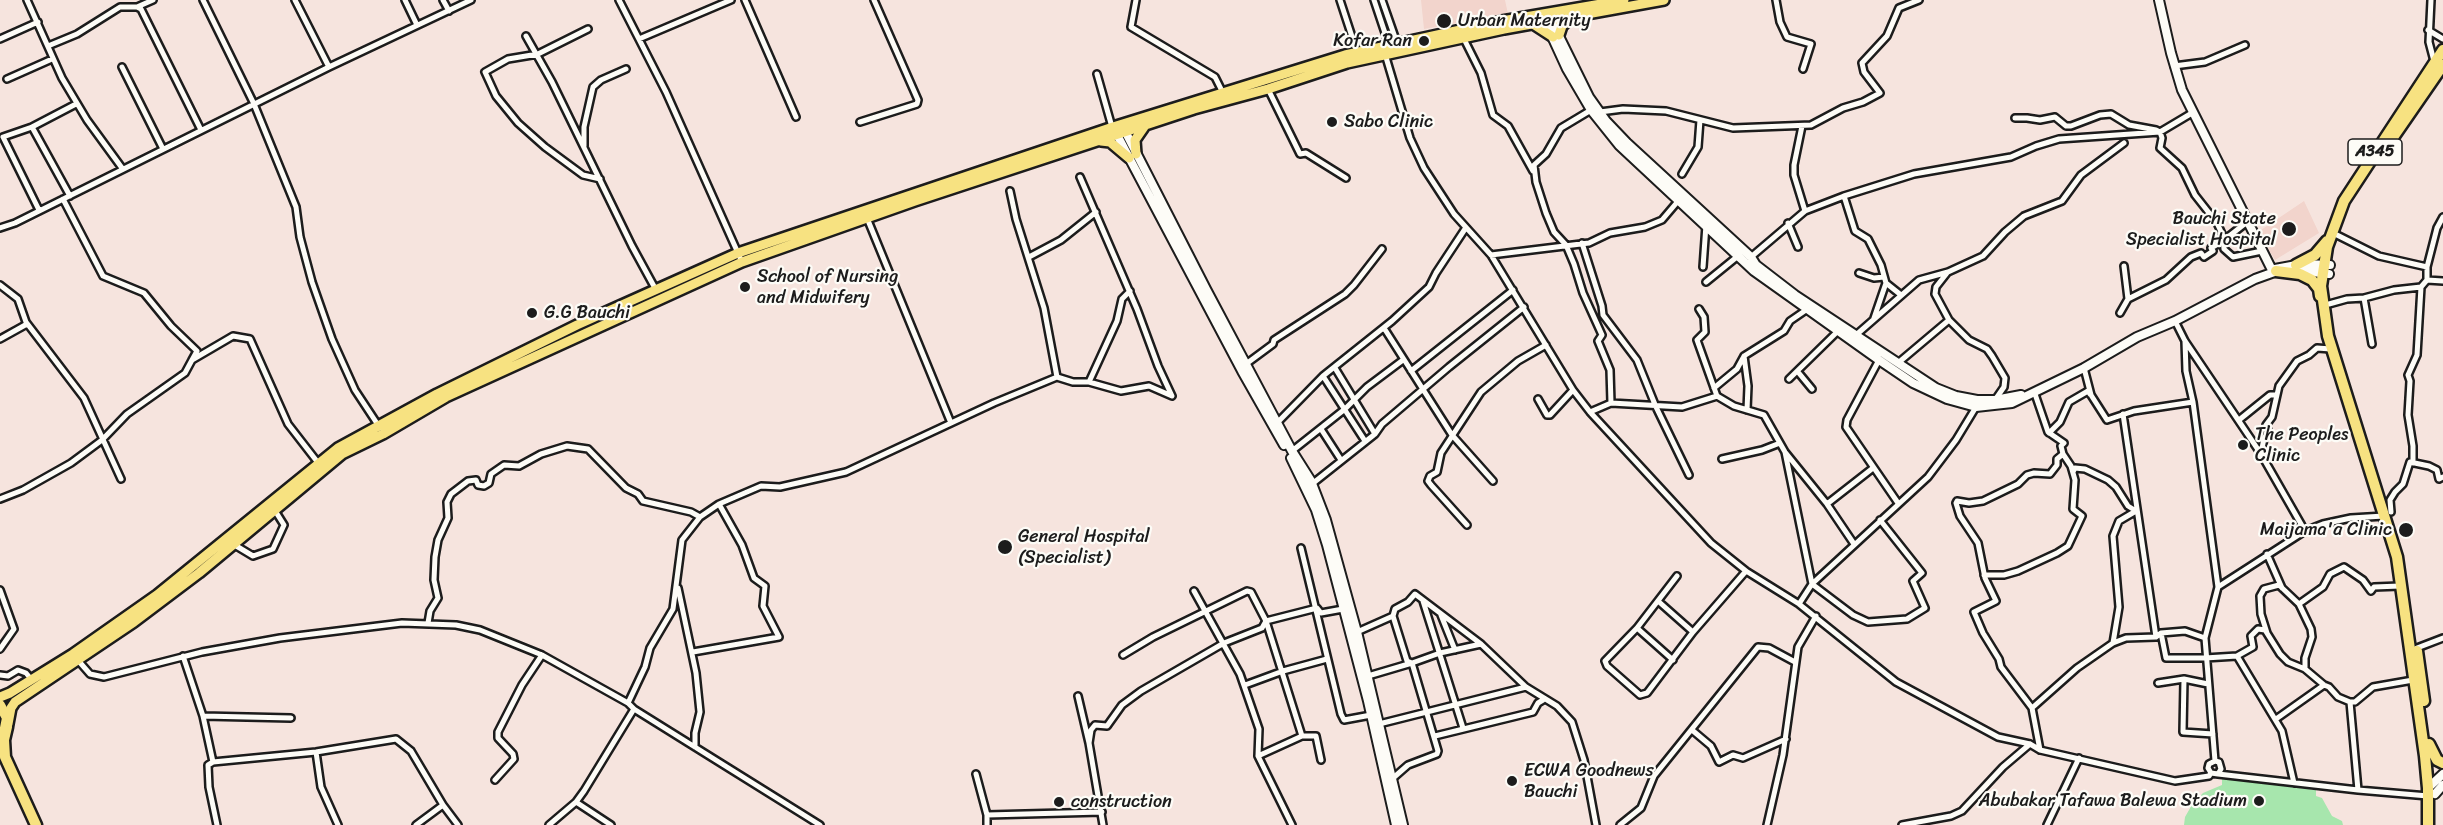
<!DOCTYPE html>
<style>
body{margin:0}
canvas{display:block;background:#f6e4de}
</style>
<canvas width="2443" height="825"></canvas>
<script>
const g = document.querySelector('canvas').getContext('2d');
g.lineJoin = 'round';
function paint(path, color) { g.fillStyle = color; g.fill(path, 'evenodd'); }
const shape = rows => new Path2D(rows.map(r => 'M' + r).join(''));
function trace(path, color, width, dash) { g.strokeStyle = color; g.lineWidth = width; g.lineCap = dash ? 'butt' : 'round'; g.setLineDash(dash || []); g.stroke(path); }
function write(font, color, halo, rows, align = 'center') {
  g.font = font + ' Sriracha,sans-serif'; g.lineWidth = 4.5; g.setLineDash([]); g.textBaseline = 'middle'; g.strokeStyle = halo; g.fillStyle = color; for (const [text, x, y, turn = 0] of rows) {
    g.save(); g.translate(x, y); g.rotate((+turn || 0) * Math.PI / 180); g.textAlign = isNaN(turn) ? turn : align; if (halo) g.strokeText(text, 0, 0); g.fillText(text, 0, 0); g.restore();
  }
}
paint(shape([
 [1421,0,1505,0,1508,14,1424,29],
 [2304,201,2319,233,2275,260,2258,232]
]), '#f2d4cc');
paint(shape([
 [2222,778,2316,790,2316,796,2322,798,2332,816,2342,821,2343,825,2184,825,2185,817,2193,803,2203,793,2222,785]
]), '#a7e6ad');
const street = shape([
 [27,0,62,78,87,120,122,168],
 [203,0,254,104,296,207,300,237,312,282,332,339,355,390,380,428],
 [295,0,329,67],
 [405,0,417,25],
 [443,0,449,11],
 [619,0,666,92,742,262],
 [745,0,796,117],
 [1136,0,1131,27,1215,77,1223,93],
 [1340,0,1357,52],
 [1374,0,1389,45],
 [1382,0,1397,43],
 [1776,0,1780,22,1787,37,1811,44,1803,69],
 [2431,0,2429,42,2434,61],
 [137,7,153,0],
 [588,29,538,54,508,59,485,72,496,96,518,123,545,147,583,175,600,179],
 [2428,30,2443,39],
 [526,36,552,82,632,246,656,290],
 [1463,37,1481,73,1493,115,1508,126,1533,171],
 [0,39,38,22],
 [639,39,731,0],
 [48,46,77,34,120,7,137,7,141,9,201,130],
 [1385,54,1410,138,1424,168,1454,214,1491,255,1573,390,1590,412,1711,543,1746,571,1799,604,1896,682,1998,737,2030,744,2040,750,2175,781,2209,776,2211,773,2218,774,2221,769,2219,762,2215,761,2209,764,2208,768,2211,773],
 [2174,66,2205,62,2245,45],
 [122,67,163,149],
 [1097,74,1112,127],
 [7,79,52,59],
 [1268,89,1300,154,1306,153,1346,178],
 [1600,112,1623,109,1666,111,1733,128,1811,125,1843,108,1863,102,1880,93,1864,72,1862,63,1887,36,1899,8,1919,0],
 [2015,118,2027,118,2040,120,2055,117,2066,126,2071,126,2100,115,2111,114,2129,125,2156,130,2160,132,2162,138,2160,148,2182,168,2195,195,2217,223,2223,236,2224,249,2233,257,2262,251],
 [860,122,917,104,918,100,874,0],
 [1802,126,1794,165,1794,175,1805,211],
 [32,127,70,196],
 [584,146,584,127,593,87,601,80,626,69],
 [1682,174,1698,147,1700,120],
 [1010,191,1016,219,1044,308,1057,377],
 [1844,196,1855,231,1868,239,1881,265,1886,283,1874,318],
 [63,199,103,276,144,293,171,326,197,351,192,360],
 [39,210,3,137,32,127,76,104],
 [867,218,951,423],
 [1788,223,1798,247],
 [0,228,15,223,329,67,471,0],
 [2337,235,2379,256,2427,267],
 [1582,243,1602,306,1603,315,1637,360,1656,407,1689,475],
 [1491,255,1589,243,1610,233,1645,227,1662,220,1679,200],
 [1029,257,1061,240,1096,212],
 [1751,257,1805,211,1844,196,1914,174,2011,157,2036,146,2059,139,2160,132,2192,113],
 [2124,266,2128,299],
 [1703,267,1706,225],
 [1859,273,1874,278,1884,277],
 [1947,273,1936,287,1935,294,1949,320,1969,340,1987,349,1992,356,2005,378,2004,387,1995,400],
 [2427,280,2443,281],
 [1706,282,1738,256],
 [1886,283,1901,295],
 [0,285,18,299,26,322,84,398,121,479],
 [2364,298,2372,344],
 [2329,304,2347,299,2364,298,2394,290,2421,287],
 [1699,309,1704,317,1705,332,1697,340,1717,396,1734,406,1764,415,1785,452,1827,504,1854,544],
 [2120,313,2128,299,2166,280,2191,257,2201,253,2204,257,2213,251,2211,248,2223,241,2247,222],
 [2175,321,2185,341,2261,454,2305,531],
 [1384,328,1452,435,1493,481],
 [1856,335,1919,280,1948,272,1983,256,2005,232,2024,216,2062,201,2081,175,2124,143],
 [0,339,27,324],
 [2185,341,2186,371,2193,402,2218,587,2205,638,2215,761],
 [1744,356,1784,331,1790,321,1806,310],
 [1743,358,1744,356,1748,386,1747,410],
 [1879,360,1847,420,1846,427,1898,503],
 [1898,363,1949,320],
 [1246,364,1273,344,1274,340,1345,294,1354,285,1382,249],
 [1335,368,1375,434],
 [2084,368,2091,395,2107,420,2134,411,2193,402],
 [1411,371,1513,290],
 [1798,372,1812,389],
 [1323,376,1365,441],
 [1789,379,1837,332],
 [1089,382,1117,321,1122,299,1130,291],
 [1714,388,1737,369,1743,358],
 [1538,399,1547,415,1550,415,1573,390],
 [1611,403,1682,407,1717,396],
 [1590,412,1611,403,1610,370,1598,341,1602,335,1583,293,1574,264,1566,245,1554,232,1546,213,1536,182,1534,165,1546,154,1561,128,1591,110],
 [2123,414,2156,637],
 [2239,420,2270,395,2276,395],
 [1277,423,1323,376,1392,321,1429,287,1436,273,1465,229],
 [1321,429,1341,460],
 [2049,433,2060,422,2069,402,2088,391,2090,394],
 [1292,451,1345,409,1367,387,1403,360],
 [1785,452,1812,584,1853,615,1868,622,1907,619,1925,608,1913,581,1922,573,1880,520],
 [2261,454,2264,438,2269,433,2266,425,2272,417,2279,386,2297,361,2309,355,2317,348,2331,349],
 [1722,459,1762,450,1780,443],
 [2413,463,2413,446,2408,415,2410,381,2408,375,2417,355,2421,287,2427,280,2427,267,2437,228,2443,217],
 [2073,472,2075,468,2085,469,2108,480,2116,487,2128,506,2136,511],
 [1312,484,1375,434,1382,424,1449,367,1524,307],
 [0,499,23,490,71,463,102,440,127,414,185,373,192,360,233,336,250,339,288,424,319,464],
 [1827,504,1873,468],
 [2391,512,2390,500,2395,492,2403,484,2410,462,2429,466,2437,470,2439,479,2443,477],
 [1467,525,1431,485,1428,481,1430,476,1437,472,1441,453,1481,392,1518,361,1546,345],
 [233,544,253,556,273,549,284,525,274,509],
 [1301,548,1341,714,1344,720,1371,715],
 [2267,554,2282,588],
 [1984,575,2004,575,2018,571,2057,553,2068,546,2082,516,2073,509,2075,480,2071,466,2063,454,2061,446,2064,443,2048,432,2035,394],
 [1677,576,1637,628,1605,661,1607,666,1640,695,1647,693,1693,632,1746,571],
 [2218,587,2305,531,2323,524,2351,518,2384,516],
 [678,588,696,673,700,712,695,733,695,747],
 [0,590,14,629,0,649],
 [1194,591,1240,674,1259,729,1258,756,1292,825],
 [1423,601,1463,728],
 [1658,601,1693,632],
 [1799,604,1812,584,1928,477,1956,440,1976,407],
 [2299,604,2323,587,2330,574,2344,567,2363,580,2371,591,2374,587,2400,586],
 [1441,615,1455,650],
 [428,623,430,611,438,598,434,580,435,557,438,540,448,518,447,502,451,494,468,481,476,480,478,485,484,486,489,483,491,474,504,465,519,466,541,454,567,446,588,449,626,488,638,494,643,501,691,512,700,517],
 [1637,628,1673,660],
 [1357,632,1393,616,1395,609,1408,602,1415,594,1481,644,1526,687,1557,706,1572,722,1584,760,1596,825],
 [2161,633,2166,658,2205,658,2237,656,2253,647,2251,636,2258,629,2265,630,2280,654,2288,662,2305,669,2324,685,2329,687,2338,697,2350,702,2355,702,2373,687,2413,680],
 [2267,633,2261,614,2260,596,2264,589,2279,585,2299,604,2311,629,2312,637,2305,658,2305,669],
 [2113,643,2119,607,2113,536,2119,521,2136,511],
 [2417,648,2443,638],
 [693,652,779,637,763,606,765,586,754,578,742,545,719,504],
 [1123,655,1153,637,1247,591,1251,592,1266,621,1302,736,1316,736,1321,760],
 [183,656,203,716,213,762,316,752,396,739,411,751,443,805,458,825],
 [2237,656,2282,731,2294,783],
 [76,658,90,674,104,677,202,652,280,638,402,623,456,625,480,630,542,655,628,703,634,709,820,825],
 [0,675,8,676,18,670,26,673,31,679],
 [1368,676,1412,663,1440,653,1481,644],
 [2184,679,2183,732,2213,734],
 [2158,683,2184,679,2208,684],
 [1245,685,1283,671,1327,659],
 [1078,696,1089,743,1103,825],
 [2350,702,2358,790],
 [628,703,645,667,650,648,673,609,682,540,700,517,719,504,761,486,780,487,846,472,994,403,1057,377,1073,382,1089,382,1121,391,1149,386,1172,396,1158,366,1137,309,1080,177],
 [2032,708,2077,668,2113,643,2126,638,2156,637,2161,633,2185,631,2205,638],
 [203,716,291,718],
 [2276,719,2324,685],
 [1379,724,1526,687],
 [1692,730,1711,746,1719,762,1733,755,1743,758,1786,739],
 [1435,736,1533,712,1538,703,1543,700],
 [1089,743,1091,730,1095,725,1107,726,1122,705,1141,691,1224,643,1262,628,1266,621,1317,608,1321,613,1343,609],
 [2040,750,2032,708,2001,667,1999,659,1983,633,1974,612,1996,601,1985,578,1978,543,1960,516,1956,503,1957,501,1969,503,1983,501,2018,484,2027,475,2034,473,2050,474,2057,465,2057,459,2063,454],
 [316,752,321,787,338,825],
 [1258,756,1302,736],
 [213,762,208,765,209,787,217,825],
 [976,774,987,815,987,825],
 [2218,774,2358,790,2428,796],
 [1392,779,1408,765,1437,754,1438,751,1412,663,1407,661,1393,616],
 [495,780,514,759,513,754,498,738,498,732,522,685,542,655],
 [576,802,611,825],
 [987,815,1102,812],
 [416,825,443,805],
 [549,825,576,802,584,791,634,709],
 [1620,825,1641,808,1654,776,1758,647,1769,648,1795,662],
 [1767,825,1783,755,1798,647,1816,616],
 [1902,825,1951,816,1962,811,2003,767,2030,744],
 [2047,825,2079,758]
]);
const secondary = shape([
 [2159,0,2171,53,2182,90,2272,270],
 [1549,16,1589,97,1606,121,1627,143,1751,257,1756,265,1795,295,1936,388,1956,396,1977,400,1995,400,2021,395],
 [1544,19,1567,69,1591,110,1619,145,1754,271,1879,360,1913,383,1947,399,1976,407,2012,403,2084,368,2137,337,2175,321,2255,279,2280,270],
 [1123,127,1206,289,1292,451,1311,481,1326,520,1357,632,1403,825],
 [1115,131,1242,371,1284,445],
 [2275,269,2302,264,2330,265],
 [2297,270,2329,274],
 [1291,458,1316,510,1327,545,1368,701,1396,825],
 [2428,788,2443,774],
 [2435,794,2443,785]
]);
const primary = shape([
 [1533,24,1553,37],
 [1559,35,1562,26,1571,18],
 [1101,141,1110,142,1129,158],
 [1136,154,1135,140,1144,127],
 [0,697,10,693,73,654,157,595,338,448,437,394,577,325,738,253,1113,127,1345,55,1502,21,1624,0],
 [8,724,11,708,15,702,134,622,199,573,342,454,383,434,446,397,742,262,915,201,1194,109,1268,89,1347,63,1504,29,1664,0]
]);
const highway = shape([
 [2385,149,2443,65],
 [2296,265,2315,255,2327,241],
 [2276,271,2300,274,2312,280,2319,289,2320,296],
 [2417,651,2424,701],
 [0,705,7,718,4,733],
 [7,727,4,740,5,757,36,825],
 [2429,744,2437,760,2443,763],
 [2428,825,2428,788,2425,756,2397,557,2328,336,2321,286,2327,247,2344,201,2443,50]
]);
trace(street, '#1c1c1c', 10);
trace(secondary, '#1c1c1c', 12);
trace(primary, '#1c1c1c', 14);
trace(highway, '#1c1c1c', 15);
trace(street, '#fdfcf7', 5);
trace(secondary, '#fdfcf7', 8);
trace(primary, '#f7e281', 9);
trace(highway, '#f7e281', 10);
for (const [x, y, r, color] of [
 [1444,21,8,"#1c1c1c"],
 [1424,41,6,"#1c1c1c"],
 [1332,122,6,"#1c1c1c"],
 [2289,229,8,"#1c1c1c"],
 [745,287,6,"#1c1c1c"],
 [532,313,6,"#1c1c1c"],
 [2243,445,6,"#1c1c1c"],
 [2406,530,8,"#1c1c1c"],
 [1005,547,8,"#1c1c1c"],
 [1512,781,6,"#1c1c1c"],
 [2259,801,6,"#1c1c1c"],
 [1059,802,6,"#1c1c1c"]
]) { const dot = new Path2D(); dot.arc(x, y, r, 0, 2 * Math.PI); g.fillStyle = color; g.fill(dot); trace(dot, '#fdfcf7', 2); }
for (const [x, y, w] of [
 [2375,152,54]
]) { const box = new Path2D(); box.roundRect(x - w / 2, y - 13, w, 26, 4.5); g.fillStyle = '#fdfcf7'; g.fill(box); trace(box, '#1c1c1c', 1.5); }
write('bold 16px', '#1c1c1c', null, [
 ["A345",2375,152]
]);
write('18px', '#1c1c1c', '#fdfcf7', [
 ["Urban Maternity",1458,21],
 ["Kofar Ran",1412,41,"right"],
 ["Sabo Clinic",1344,122],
 ["Bauchi State",2276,219,"right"],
 ["Specialist Hospital",2276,240,"right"],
 ["School of Nursing",757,277],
 ["and Midwifery",757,298],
 ["G.G Bauchi",544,313],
 ["The Peoples",2255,435],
 ["Clinic",2255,456],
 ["Maijama'a Clinic",2392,530,"right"],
 ["General Hospital",1018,537],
 ["(Specialist)",1018,558],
 ["ECWA Goodnews",1524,771],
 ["Bauchi",1524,792],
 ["Abubakar Tafawa Balewa Stadium",2247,801,"right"],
 ["construction",1071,802]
], 'left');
</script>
